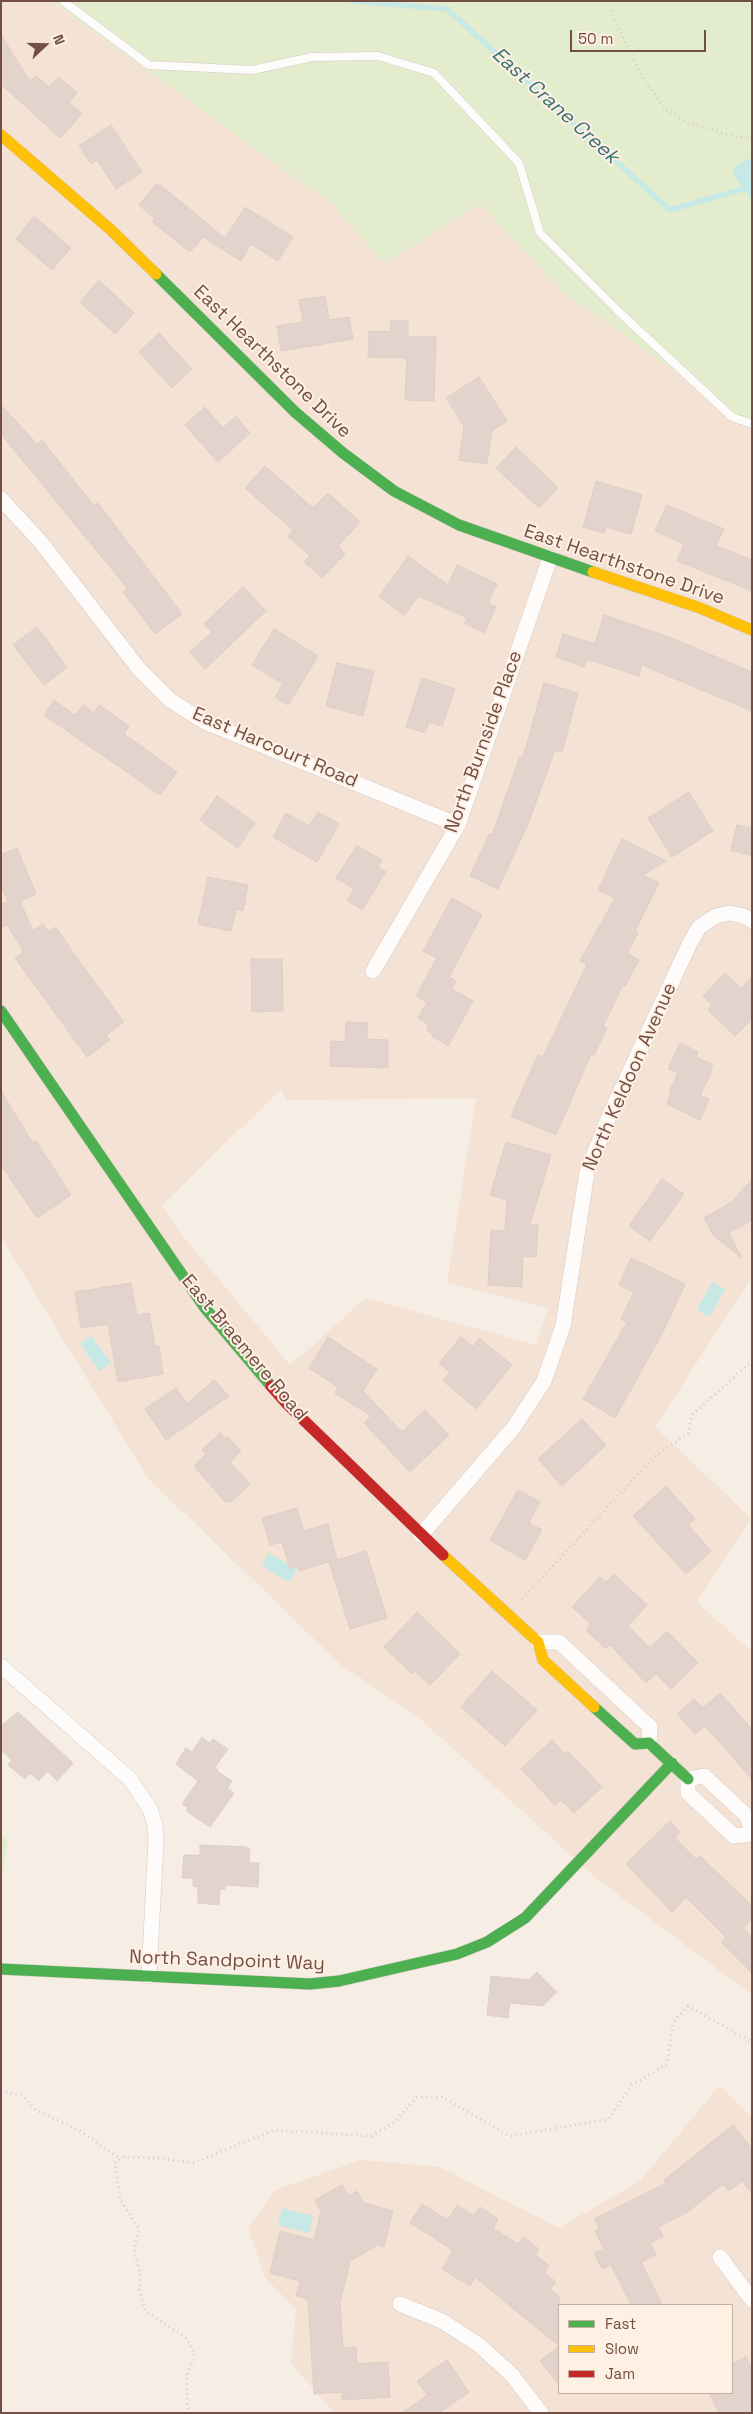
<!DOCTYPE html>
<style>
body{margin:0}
#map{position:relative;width:753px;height:2414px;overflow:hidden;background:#f6ede4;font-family:"Space Grotesk",sans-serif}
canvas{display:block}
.frame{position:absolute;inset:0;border:2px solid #734e45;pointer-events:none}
.legend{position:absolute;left:558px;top:2304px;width:175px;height:90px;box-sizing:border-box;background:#fff0e4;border:1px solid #c7afa4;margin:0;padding:6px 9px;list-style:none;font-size:15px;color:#734e45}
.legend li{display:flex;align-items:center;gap:10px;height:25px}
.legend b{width:25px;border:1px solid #c7afa4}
.north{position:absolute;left:20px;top:20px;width:50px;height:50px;-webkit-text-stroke:4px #fff0e4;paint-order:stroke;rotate:69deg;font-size:14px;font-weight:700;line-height:20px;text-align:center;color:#734e45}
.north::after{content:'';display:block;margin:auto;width:18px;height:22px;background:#734e45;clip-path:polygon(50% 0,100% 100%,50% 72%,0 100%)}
.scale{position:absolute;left:570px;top:30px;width:136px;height:22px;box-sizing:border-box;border:2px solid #734e45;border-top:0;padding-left:6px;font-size:15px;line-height:18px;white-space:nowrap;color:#734e45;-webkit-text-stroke:4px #fff0e4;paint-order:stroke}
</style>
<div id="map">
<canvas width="753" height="2414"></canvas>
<div class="frame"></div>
<ul class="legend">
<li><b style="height:6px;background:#4caf50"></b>Fast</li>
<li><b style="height:6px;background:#ffc107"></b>Slow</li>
<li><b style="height:6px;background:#c62828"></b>Jam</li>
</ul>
<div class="north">N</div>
<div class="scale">50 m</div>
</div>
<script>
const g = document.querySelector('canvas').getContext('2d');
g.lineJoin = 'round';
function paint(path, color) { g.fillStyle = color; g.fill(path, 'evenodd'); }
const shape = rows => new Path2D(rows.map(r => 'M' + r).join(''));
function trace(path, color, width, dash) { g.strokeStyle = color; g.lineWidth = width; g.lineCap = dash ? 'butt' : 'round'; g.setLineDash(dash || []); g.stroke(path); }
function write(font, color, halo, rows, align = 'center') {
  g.font = font + ' "Space Grotesk",sans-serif'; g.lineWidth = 4; g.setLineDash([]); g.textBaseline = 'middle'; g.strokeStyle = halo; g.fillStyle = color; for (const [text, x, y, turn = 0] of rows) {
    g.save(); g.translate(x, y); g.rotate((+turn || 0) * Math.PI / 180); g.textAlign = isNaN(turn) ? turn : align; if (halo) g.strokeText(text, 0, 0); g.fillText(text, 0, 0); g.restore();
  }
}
paint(shape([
 [1,1,51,1,334,206,384,264,480,204,563,292,752,426,752,1277,655,1427,751,1518,697,1602,752,1652,752,1995,596,1878,417,1716,340,1664,147,1477,1,1237],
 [281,1089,287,1100,476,1098,447,1283,548,1308,536,1345,366,1298,290,1365,178,1230,162,1205],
 [719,2086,752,2117,752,2413,334,2413,291,2363,296,2309,266,2279,248,2228,275,2190,361,2160,440,2167,559,2228,640,2181],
 [559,2305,732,2305,732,2393,559,2393]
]), '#f4e2d5');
paint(shape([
 [51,1,752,1,752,426,563,292,480,204,384,264,334,206],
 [1,1836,8,1840,1,1882]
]), '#e4ecce');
paint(shape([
 [752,159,752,199,743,189,733,172,734,168,744,161],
 [712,1282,725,1289,710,1317,697,1310],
 [91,1336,111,1363,99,1371,80,1344],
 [269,1553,297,1569,289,1582,262,1566],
 [282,2208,313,2216,309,2233,278,2225]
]), '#c6e9e5');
trace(shape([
 [352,1,447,9,670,210,743,189,752,192]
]), '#c6e9e5', 5.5);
const building = shape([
 [1,35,30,81,36,76,49,87,59,77,77,93,69,102,82,114,60,138,1,84,1,35],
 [111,125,142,172,116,189,97,160,91,164,79,146,111,125],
 [155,185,160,185,225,238,245,207,293,237,278,261,251,244,241,261,203,237,190,252,152,222,155,219,139,205,155,185],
 [34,216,71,248,52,270,16,239,34,216],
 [99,280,134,313,115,334,80,302,99,280],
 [325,296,329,320,349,317,353,339,281,351,277,326,303,322,299,300,325,296],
 [391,321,408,321,408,337,436,337,434,401,405,400,407,358,368,357,369,331,390,332,391,321],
 [159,333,192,369,172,388,139,352,159,333],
 [479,377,507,421,492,431,487,464,459,460,464,426,446,398,479,377],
 [1,405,37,444,42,440,94,506,98,503,182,614,155,634,123,592,128,589,1,434,1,405],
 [205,407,223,428,236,416,250,433,218,462,185,425,205,407],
 [516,447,558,488,539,508,496,468,516,447],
 [265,466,313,508,328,493,360,522,338,546,345,554,322,578,304,562,310,556,288,536,293,530,245,488,265,466],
 [596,481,642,495,631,534,606,527,604,533,583,527,596,481],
 [667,505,724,529,716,546,752,560,752,591,677,561,684,544,655,531,667,505],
 [408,556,448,585,457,565,497,584,488,603,496,607,484,633,464,623,467,618,419,596,404,615,379,597,408,556],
 [243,587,266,611,205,669,190,652,212,632,204,624,243,587],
 [604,615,669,637,752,672,752,711,642,665,639,676,587,659,584,667,556,657,563,634,595,644,604,615],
 [37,627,67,667,44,685,13,645,37,627],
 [274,629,318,656,288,705,275,697,283,684,252,665,274,629],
 [337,663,374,671,363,716,326,706,337,663],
 [422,678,455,689,442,726,429,722,425,733,406,727,422,678],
 [544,683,578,693,562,752,555,750,528,824,498,889,470,876,489,834,492,835,520,756,523,757,544,683],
 [54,700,75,715,83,705,94,713,99,705,129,726,124,734,177,772,160,795,44,715,54,700],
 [689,792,713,831,672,857,648,818,689,792],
 [217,796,255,823,238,848,200,820,217,796],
 [318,812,339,824,317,862,273,837,286,813,309,826,318,812],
 [737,825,752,828,752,856,731,850,737,825],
 [622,839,666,861,643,875,659,883,635,931,638,933,627,953,639,960,625,986,623,985,603,1026,607,1028,594,1055,591,1054,556,1135,511,1116,538,1055,543,1057,587,964,580,961,615,898,598,890,622,839],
 [357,846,382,860,378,867,386,872,362,910,347,900,354,889,336,878,357,846],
 [17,848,36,894,20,901,33,931,43,924,48,932,56,927,81,964,124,1022,106,1035,110,1040,87,1057,15,958,24,952,7,925,1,927,1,904,8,902,1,886,1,855,17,848],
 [208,877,248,885,243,911,236,909,231,931,198,924,208,877],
 [452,898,482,915,449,977,456,981,452,989,473,1001,448,1046,432,1036,433,1034,426,1030,429,1025,418,1018,427,1002,416,996,437,958,423,951,452,898],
 [251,959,282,959,283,1011,252,1012,251,959],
 [725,973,741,988,752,977,752,1019,735,1036,708,1010,712,1005,703,996,725,973],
 [346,1022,368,1023,367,1039,388,1040,388,1068,330,1066,331,1041,345,1042,346,1022],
 [680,1043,698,1052,696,1057,713,1065,710,1070,712,1071,700,1095,709,1099,700,1120,667,1104,671,1093,669,1092,678,1073,668,1069,680,1043],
 [1,1091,33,1143,36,1141,71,1195,37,1218,1,1165,1,1091],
 [506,1142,551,1155,530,1224,538,1225,536,1257,523,1256,522,1287,488,1285,491,1230,505,1231,507,1200,490,1195,506,1142],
 [662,1179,684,1194,650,1241,629,1226,662,1179],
 [752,1179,752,1220,729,1233,742,1258,714,1236,704,1218,732,1202,752,1179],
 [631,1258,685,1284,662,1334,615,1418,583,1399,627,1322,621,1319,634,1292,619,1285,631,1258],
 [131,1283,137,1315,149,1313,155,1347,159,1346,163,1374,118,1382,108,1324,81,1328,75,1292,131,1283],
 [328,1337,377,1369,363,1391,402,1432,425,1410,449,1435,410,1472,364,1423,371,1416,335,1393,338,1387,309,1368,328,1337],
 [461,1337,473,1347,479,1338,512,1365,476,1409,443,1381,450,1372,439,1363,461,1337],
 [214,1380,229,1396,166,1440,145,1409,176,1388,187,1404,214,1380],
 [582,1419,606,1445,562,1486,538,1459,582,1419],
 [220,1433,226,1439,228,1437,241,1451,230,1462,250,1484,231,1502,225,1502,194,1466,206,1454,202,1450,220,1433],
 [666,1486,695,1519,688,1525,711,1551,686,1574,633,1516,666,1486],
 [518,1490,540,1502,529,1523,542,1530,525,1560,490,1540,518,1490],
 [297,1508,304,1531,328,1524,337,1560,366,1551,387,1618,350,1629,329,1562,299,1571,297,1567,290,1569,282,1542,270,1545,262,1518,297,1508],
 [614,1574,647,1605,628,1626,650,1648,667,1631,698,1663,671,1689,656,1674,646,1683,610,1645,606,1649,586,1630,591,1624,572,1607,600,1577,606,1582,614,1574],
 [417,1612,460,1654,430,1685,415,1671,412,1674,384,1647,417,1612],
 [492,1671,537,1710,505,1746,461,1707,492,1671],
 [720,1693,752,1729,752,1779,705,1726,695,1734,677,1714,694,1699,703,1708,720,1693],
 [18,1712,73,1763,57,1781,47,1771,39,1781,30,1773,25,1779,8,1765,12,1760,1,1750,1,1726,18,1712],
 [202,1737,210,1743,213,1739,228,1749,215,1767,218,1770,218,1772,232,1781,227,1788,234,1793,210,1827,186,1811,188,1808,182,1804,198,1781,176,1764,186,1748,192,1752,202,1737],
 [552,1740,565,1754,568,1751,602,1787,574,1813,561,1800,555,1805,521,1769,552,1740],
 [670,1821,680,1832,675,1838,696,1859,700,1856,752,1906,752,1919,743,1928,752,1937,752,1973,721,1942,726,1937,686,1897,672,1912,626,1864,670,1821],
 [200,1845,247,1847,246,1849,250,1849,249,1863,259,1863,258,1887,225,1885,225,1889,220,1889,219,1905,198,1903,198,1887,193,1886,193,1878,182,1878,184,1855,200,1855,200,1845],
 [537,1972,557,1992,543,2006,510,2003,508,2018,487,2015,491,1976,529,1980,537,1972],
 [733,2125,752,2149,752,2194,742,2181,729,2191,723,2184,686,2213,658,2227,663,2236,650,2243,656,2255,641,2262,662,2305,631,2305,611,2265,602,2269,594,2253,604,2249,595,2231,600,2229,594,2219,666,2183,664,2180,733,2125],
 [342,2185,349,2196,357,2191,364,2203,393,2211,384,2247,378,2245,350,2261,340,2303,343,2348,356,2347,357,2364,388,2362,390,2397,342,2400,342,2392,314,2394,308,2299,296,2296,300,2281,270,2273,280,2231,314,2240,321,2211,315,2200,342,2185],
 [422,2204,448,2220,457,2205,474,2216,480,2207,498,2219,493,2228,518,2244,524,2237,539,2249,535,2254,549,2266,544,2272,556,2282,550,2289,559,2296,559,2385,540,2361,559,2346,475,2277,470,2286,442,2269,453,2250,410,2223,422,2204],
 [746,2357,752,2369,752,2413,719,2413,709,2393,732,2393,732,2364,746,2357],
 [447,2360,469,2392,439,2413,402,2413,429,2394,426,2394,417,2381,447,2360]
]);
paint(building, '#e2d3cc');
trace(building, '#dfcec6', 1);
const lane = shape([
 [63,1,149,65,252,70,312,57,378,56,434,73,519,163,540,233,617,310,732,417,752,424]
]);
const street = shape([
 [1,499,40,541,139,669,170,700,203,721,458,825],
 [373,971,458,825,550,558],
 [421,1535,514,1427,544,1381,563,1326,587,1172,610,1114,690,943,699,927,716,916,730,913,744,916,752,921],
 [538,1642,559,1642,650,1727,649,1743],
 [1,1666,130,1779,150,1809,155,1825,156,1840,149,1976],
 [752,1833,747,1816,704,1776,688,1779,688,1793,734,1836,752,1834],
 [720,2257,752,2300],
 [400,2304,442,2321,479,2345,512,2375,541,2413]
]);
const fast = shape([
 [156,274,295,412,343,453,394,491,459,525,593,572],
 [1,1011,205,1308,271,1386],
 [594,1707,635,1744,649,1743,688,1779],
 [1,1969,310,1984,339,1981,457,1954,487,1942,525,1918,672,1763]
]);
const slow = shape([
 [1,135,111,230,156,274],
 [593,572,700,608,752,630],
 [443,1555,538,1642,543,1660,594,1707]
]);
const jam = shape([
 [271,1386,287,1404,443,1555]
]);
trace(lane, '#d7c9c3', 9);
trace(street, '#d7c9c3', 16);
trace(fast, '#d6c8c1', 12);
trace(slow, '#d6c8c1', 12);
trace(jam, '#d6c8c1', 12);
trace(shape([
 [606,1,640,73,664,108,686,122,733,136,752,138],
 [522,1599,657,1454,688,1434,692,1415,752,1361],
 [1,2091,21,2095,36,2110,77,2129,121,2159],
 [192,2413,187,2405,187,2376,195,2353,186,2338,146,2311,139,2290,140,2273,134,2249,139,2229,120,2199,115,2163,124,2157,158,2158,193,2163,274,2130,372,2136,394,2122,417,2097,442,2097,510,2136,609,2119,632,2085,667,2064,673,2023,688,2006,752,2042]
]), '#d7cbc7', 3, [1, 4]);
trace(lane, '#fefcfb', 8);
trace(street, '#fefcfb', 15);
trace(fast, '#4caf50', 11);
trace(slow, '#ffc107', 11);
trace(jam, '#c62828', 11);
write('19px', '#734e45', '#fff0e4', [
 ["East Hearthstone Drive",272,362,44],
 ["East Hearthstone Drive",624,565,19],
 ["North Burnside Place",484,742,-70],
 ["East Harcourt Road",275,748,23],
 ["North Keldoon Avenue",630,1077,-66],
 ["East Braemere Road",244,1348,50],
 ["North Sandpoint Way",227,1961,2]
]);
write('italic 20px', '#367374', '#fff0e4', [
 ["East Crane Creek",555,106,42]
]);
</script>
